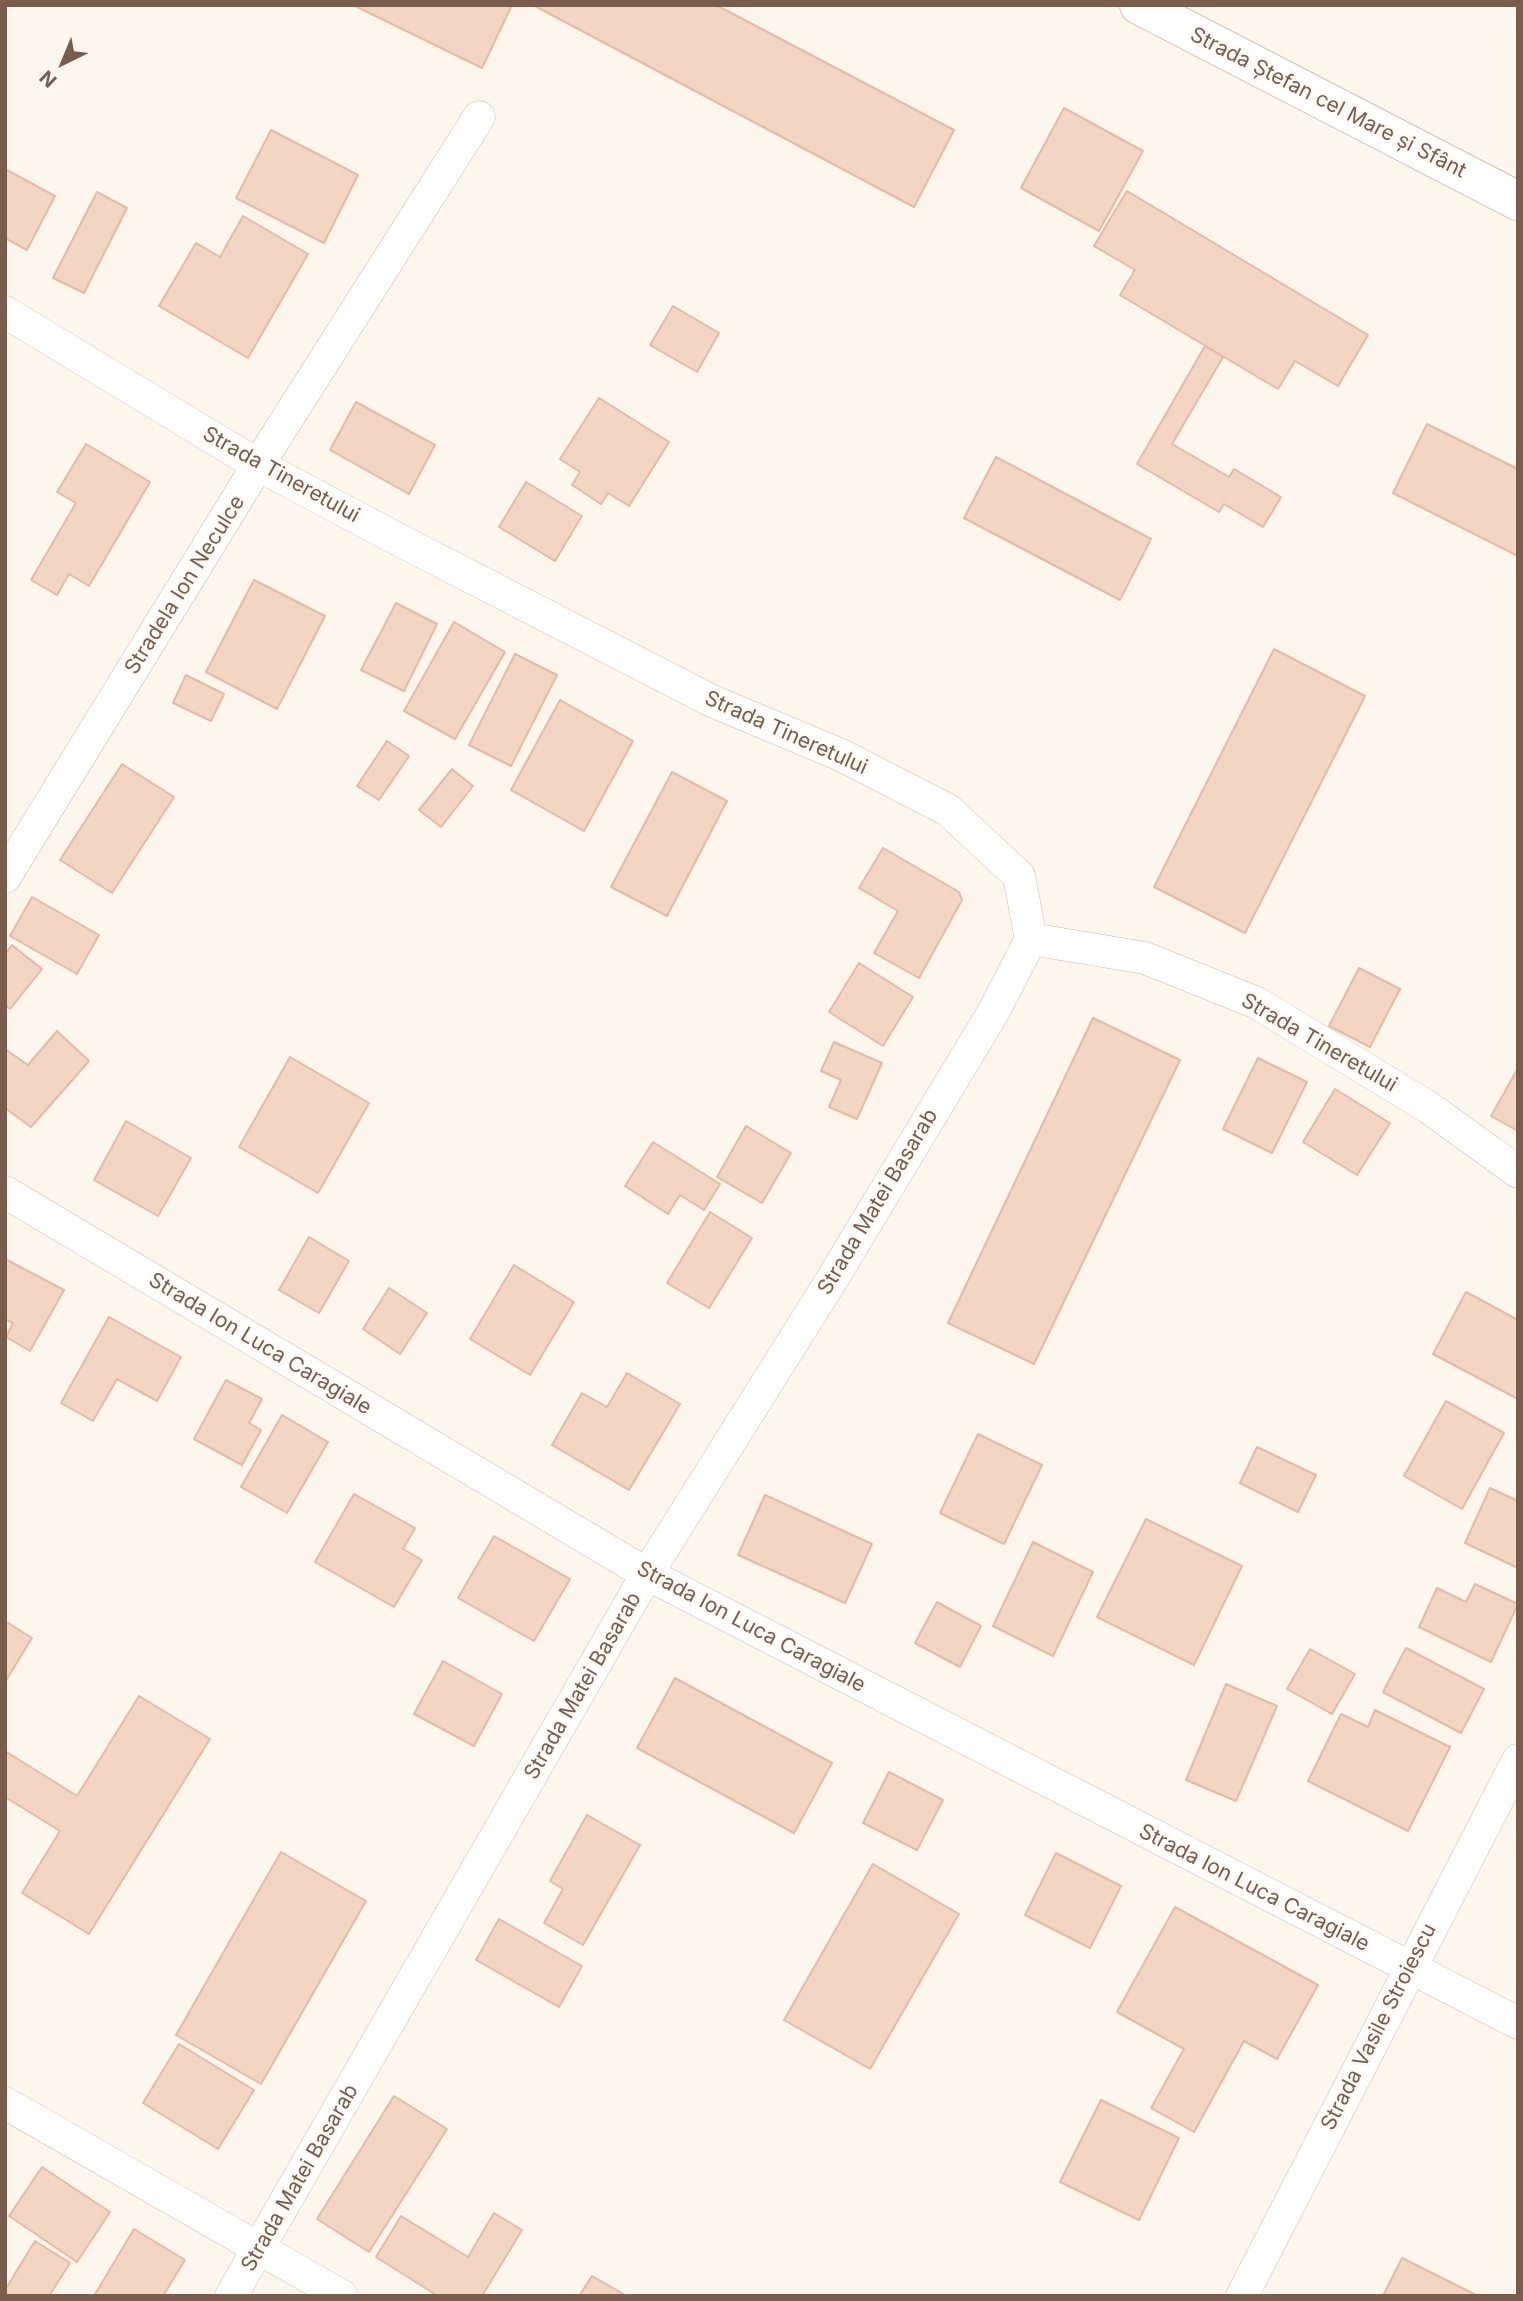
<!DOCTYPE html>
<meta charset="utf-8">
<style>
body{margin:0}
#map{position:relative;width:1523px;height:2301px;overflow:hidden;background:#fdf6ec;font-family:Inter,sans-serif}
canvas{display:block}
.frame{position:absolute;inset:0;border:7px solid #7a5c4d;pointer-events:none}
.north{position:absolute;left:28px;top:28px;width:70px;height:70px;-webkit-text-stroke:5px #fffaf3;paint-order:stroke;rotate:223deg;font-size:19px;font-weight:700;line-height:28px;text-align:center;color:#7a5c4d}
.north::after{content:'';display:block;margin:auto;width:24px;height:32px;background:#7a5c4d;clip-path:polygon(50% 0,100% 100%,50% 72%,0 100%)}
</style>
<div id="map">
<canvas width="1523" height="2301"></canvas>
<div class="frame"></div>
<div class="north">N</div>
</div>
<script>
const g = document.querySelector('canvas').getContext('2d');
g.lineJoin = 'round';
function paint(path, color) { g.fillStyle = color; g.fill(path, 'evenodd'); }
const shape = rows => new Path2D(rows.map(r => 'M' + r).join(''));
function trace(path, color, width, dash) { g.strokeStyle = color; g.lineWidth = width; g.lineCap = dash ? 'butt' : 'round'; g.setLineDash(dash || []); g.stroke(path); }
function write(font, color, halo, rows, align = 'center') {
  g.font = font + ' Inter,sans-serif'; g.lineWidth = 5; g.setLineDash([]); g.textBaseline = 'middle'; g.strokeStyle = halo; g.fillStyle = color; for (const [text, x, y, turn = 0] of rows) {
    g.save(); g.translate(x, y); g.rotate((+turn || 0) * Math.PI / 180); g.textAlign = isNaN(turn) ? turn : align; if (halo) g.strokeText(text, 0, 0); g.fillText(text, 0, 0); g.restore();
  }
}
const building = shape([
 [353,5,512,5,482,68,353,5],
 [533,5,716,5,954,130,914,207,533,5],
 [1064,108,1143,151,1099,231,1021,188,1064,108],
 [271,130,358,175,324,243,236,198,271,130],
 [5,169,55,196,27,250,5,238,5,169],
 [1127,191,1368,335,1338,386,1295,361,1278,389,1120,295,1135,270,1094,246,1127,191],
 [97,192,127,208,84,293,53,278,97,192],
 [243,216,308,254,248,358,159,306,196,243,220,257,243,216],
 [673,306,719,333,697,372,650,345,673,306],
 [1205,346,1223,357,1172,444,1229,477,1234,469,1281,497,1263,527,1224,504,1219,512,1137,464,1205,346],
 [599,398,669,442,629,506,608,493,601,504,572,485,580,472,560,459,599,398],
 [356,402,435,445,409,494,330,450,356,402],
 [1427,424,1518,469,1518,556,1393,493,1427,424],
 [86,444,150,482,89,586,69,574,57,595,31,580,76,503,57,492,86,444],
 [996,457,1151,539,1120,600,964,518,996,457],
 [526,482,582,516,555,561,499,527,526,482],
 [254,580,325,616,277,709,206,672,254,580],
 [396,603,437,624,404,691,361,670,396,603],
 [454,622,505,652,455,739,404,711,454,622],
 [1274,649,1365,696,1245,933,1154,887,1274,649],
 [515,654,557,675,511,766,469,745,515,654],
 [186,675,224,694,211,721,173,703,186,675],
 [560,700,633,741,584,831,511,790,560,700],
 [387,741,409,756,379,800,357,786,387,741],
 [122,764,174,797,112,893,60,860,122,764],
 [452,769,473,786,441,827,419,810,452,769],
 [672,772,727,801,667,916,611,887,672,772],
 [883,848,959,892,962,900,919,978,874,953,898,911,859,888,883,848],
 [32,897,99,935,77,974,10,936,32,897],
 [12,945,42,969,10,1009,5,1005,5,954,12,945],
 [859,963,913,997,883,1046,829,1012,859,963],
 [1359,968,1400,989,1370,1047,1329,1026,1359,968],
 [1093,1018,1180,1060,1034,1364,948,1323,1093,1018],
 [57,1031,89,1061,31,1127,5,1108,5,1049,28,1065,57,1031],
 [834,1042,882,1063,857,1119,829,1107,841,1080,821,1071,834,1042],
 [290,1057,369,1103,318,1193,239,1147,290,1057],
 [1258,1058,1307,1082,1272,1153,1223,1129,1258,1058],
 [1518,1068,1518,1131,1491,1116,1518,1068],
 [1335,1089,1390,1123,1357,1175,1303,1142,1335,1089],
 [126,1121,191,1158,158,1216,94,1180,126,1121],
 [746,1126,791,1153,762,1203,717,1177,746,1126],
 [653,1142,720,1184,704,1210,680,1195,668,1214,625,1186,653,1142],
 [710,1212,752,1238,709,1308,667,1283,710,1212],
 [309,1237,349,1261,319,1313,279,1290,309,1237],
 [5,1259,64,1290,30,1351,6,1337,13,1323,5,1319,5,1259],
 [514,1265,574,1302,530,1375,470,1339,514,1265],
 [389,1288,427,1313,400,1354,363,1329,389,1288],
 [1466,1292,1518,1320,1518,1399,1433,1354,1466,1292],
 [109,1317,181,1357,157,1401,117,1379,93,1421,61,1403,109,1317],
 [627,1373,680,1404,629,1490,552,1445,582,1393,607,1407,627,1373],
 [226,1380,262,1399,249,1423,261,1430,242,1465,194,1439,226,1380],
 [1446,1401,1504,1433,1462,1509,1404,1476,1446,1401],
 [282,1415,328,1442,287,1513,241,1487,282,1415],
 [978,1434,1042,1465,1004,1544,940,1513,978,1434],
 [1257,1447,1316,1475,1298,1512,1240,1483,1257,1447],
 [1490,1488,1518,1501,1518,1568,1465,1543,1490,1488],
 [354,1494,415,1528,403,1549,422,1560,394,1607,315,1562,354,1494],
 [765,1495,872,1544,845,1603,738,1555,765,1495],
 [1146,1519,1242,1566,1194,1665,1097,1617,1146,1519],
 [494,1536,570,1579,534,1641,458,1598,494,1536],
 [1033,1542,1093,1572,1053,1656,993,1626,1033,1542],
 [1475,1584,1518,1604,1491,1662,1419,1627,1437,1588,1466,1602,1475,1584],
 [937,1602,981,1626,960,1667,915,1643,937,1602],
 [5,1621,32,1638,5,1682,5,1621],
 [1406,1648,1484,1689,1461,1733,1383,1692,1406,1648],
 [1310,1649,1355,1674,1332,1714,1287,1689,1310,1649],
 [443,1661,502,1694,474,1746,414,1714,443,1661],
 [675,1678,832,1763,794,1833,637,1748,675,1678],
 [1226,1684,1277,1706,1236,1801,1186,1780,1226,1684],
 [139,1696,210,1739,89,1934,22,1893,60,1831,5,1797,5,1751,77,1796,139,1696],
 [1375,1710,1450,1747,1408,1831,1308,1781,1341,1714,1368,1727,1375,1710],
 [889,1772,943,1800,917,1850,863,1823,889,1772],
 [587,1815,640,1845,583,1945,544,1923,563,1889,550,1881,587,1815],
 [281,1852,366,1901,261,2084,176,2035,281,1852],
 [1056,1853,1121,1886,1090,1948,1025,1915,1056,1853],
 [873,1864,959,1914,870,2069,784,2020,873,1864],
 [1175,1907,1318,1985,1277,2059,1244,2041,1194,2132,1151,2108,1184,2049,1117,2012,1175,1907],
 [499,1919,582,1966,559,2007,476,1960,499,1919],
 [179,2044,254,2090,218,2149,143,2103,179,2044],
 [394,2096,447,2129,369,2252,317,2219,394,2096],
 [1101,2100,1179,2138,1139,2220,1060,2182,1101,2100],
 [42,2167,110,2212,77,2262,9,2216,42,2167],
 [494,2213,522,2230,482,2296,438,2296,376,2257,401,2216,468,2257,494,2213],
 [134,2229,185,2260,163,2296,94,2296,134,2229],
 [35,2241,70,2263,49,2296,5,2296,5,2290,35,2241],
 [1402,2258,1476,2295,1476,2296,1383,2296,1402,2258],
 [592,2276,627,2296,579,2296,592,2276]
]);
paint(building, '#f3d5c3');
trace(building, '#e6bba3', 2);
const street = shape([
 [5,312,258,465,403,542,712,701,841,755,948,810,1019,876,1031,939,1145,958,1257,1003,1428,1107,1518,1172],
 [5,877,258,465,479,117],
 [5,1192,647,1574,1518,2023],
 [5,2103,342,2296],
 [231,2296,647,1574,831,1281,994,1011,1031,939],
 [1242,2296,1518,1760]
]);
const secondary = shape([
 [1139,5,1518,201]
]);
trace(street, '#d1beb0', 33);
trace(secondary, '#d6c0b0', 40);
trace(street, '#fff', 32);
trace(secondary, '#fff', 38);
write('21px', '#7a5c4d', '#fffaf3', [
 ["Strada Ștefan cel Mare și Sfânt",1328,103,27],
 ["Strada Tineretului",281,475,29],
 ["Stradela Ion Neculce",185,585,-58],
 ["Strada Tineretului",786,733,24],
 ["Strada Tineretului",1319,1043,30],
 ["Strada Matei Basarab",878,1202,-59],
 ["Strada Ion Luca Caragiale",260,1344,31],
 ["Strada Ion Luca Caragiale",751,1627,28],
 ["Strada Matei Basarab",583,1686,-60],
 ["Strada Ion Luca Caragiale",1254,1888,27],
 ["Strada Vasile Stroiescu",1379,2027,-63],
 ["Strada Matei Basarab",300,2178,-60]
]);
</script>
